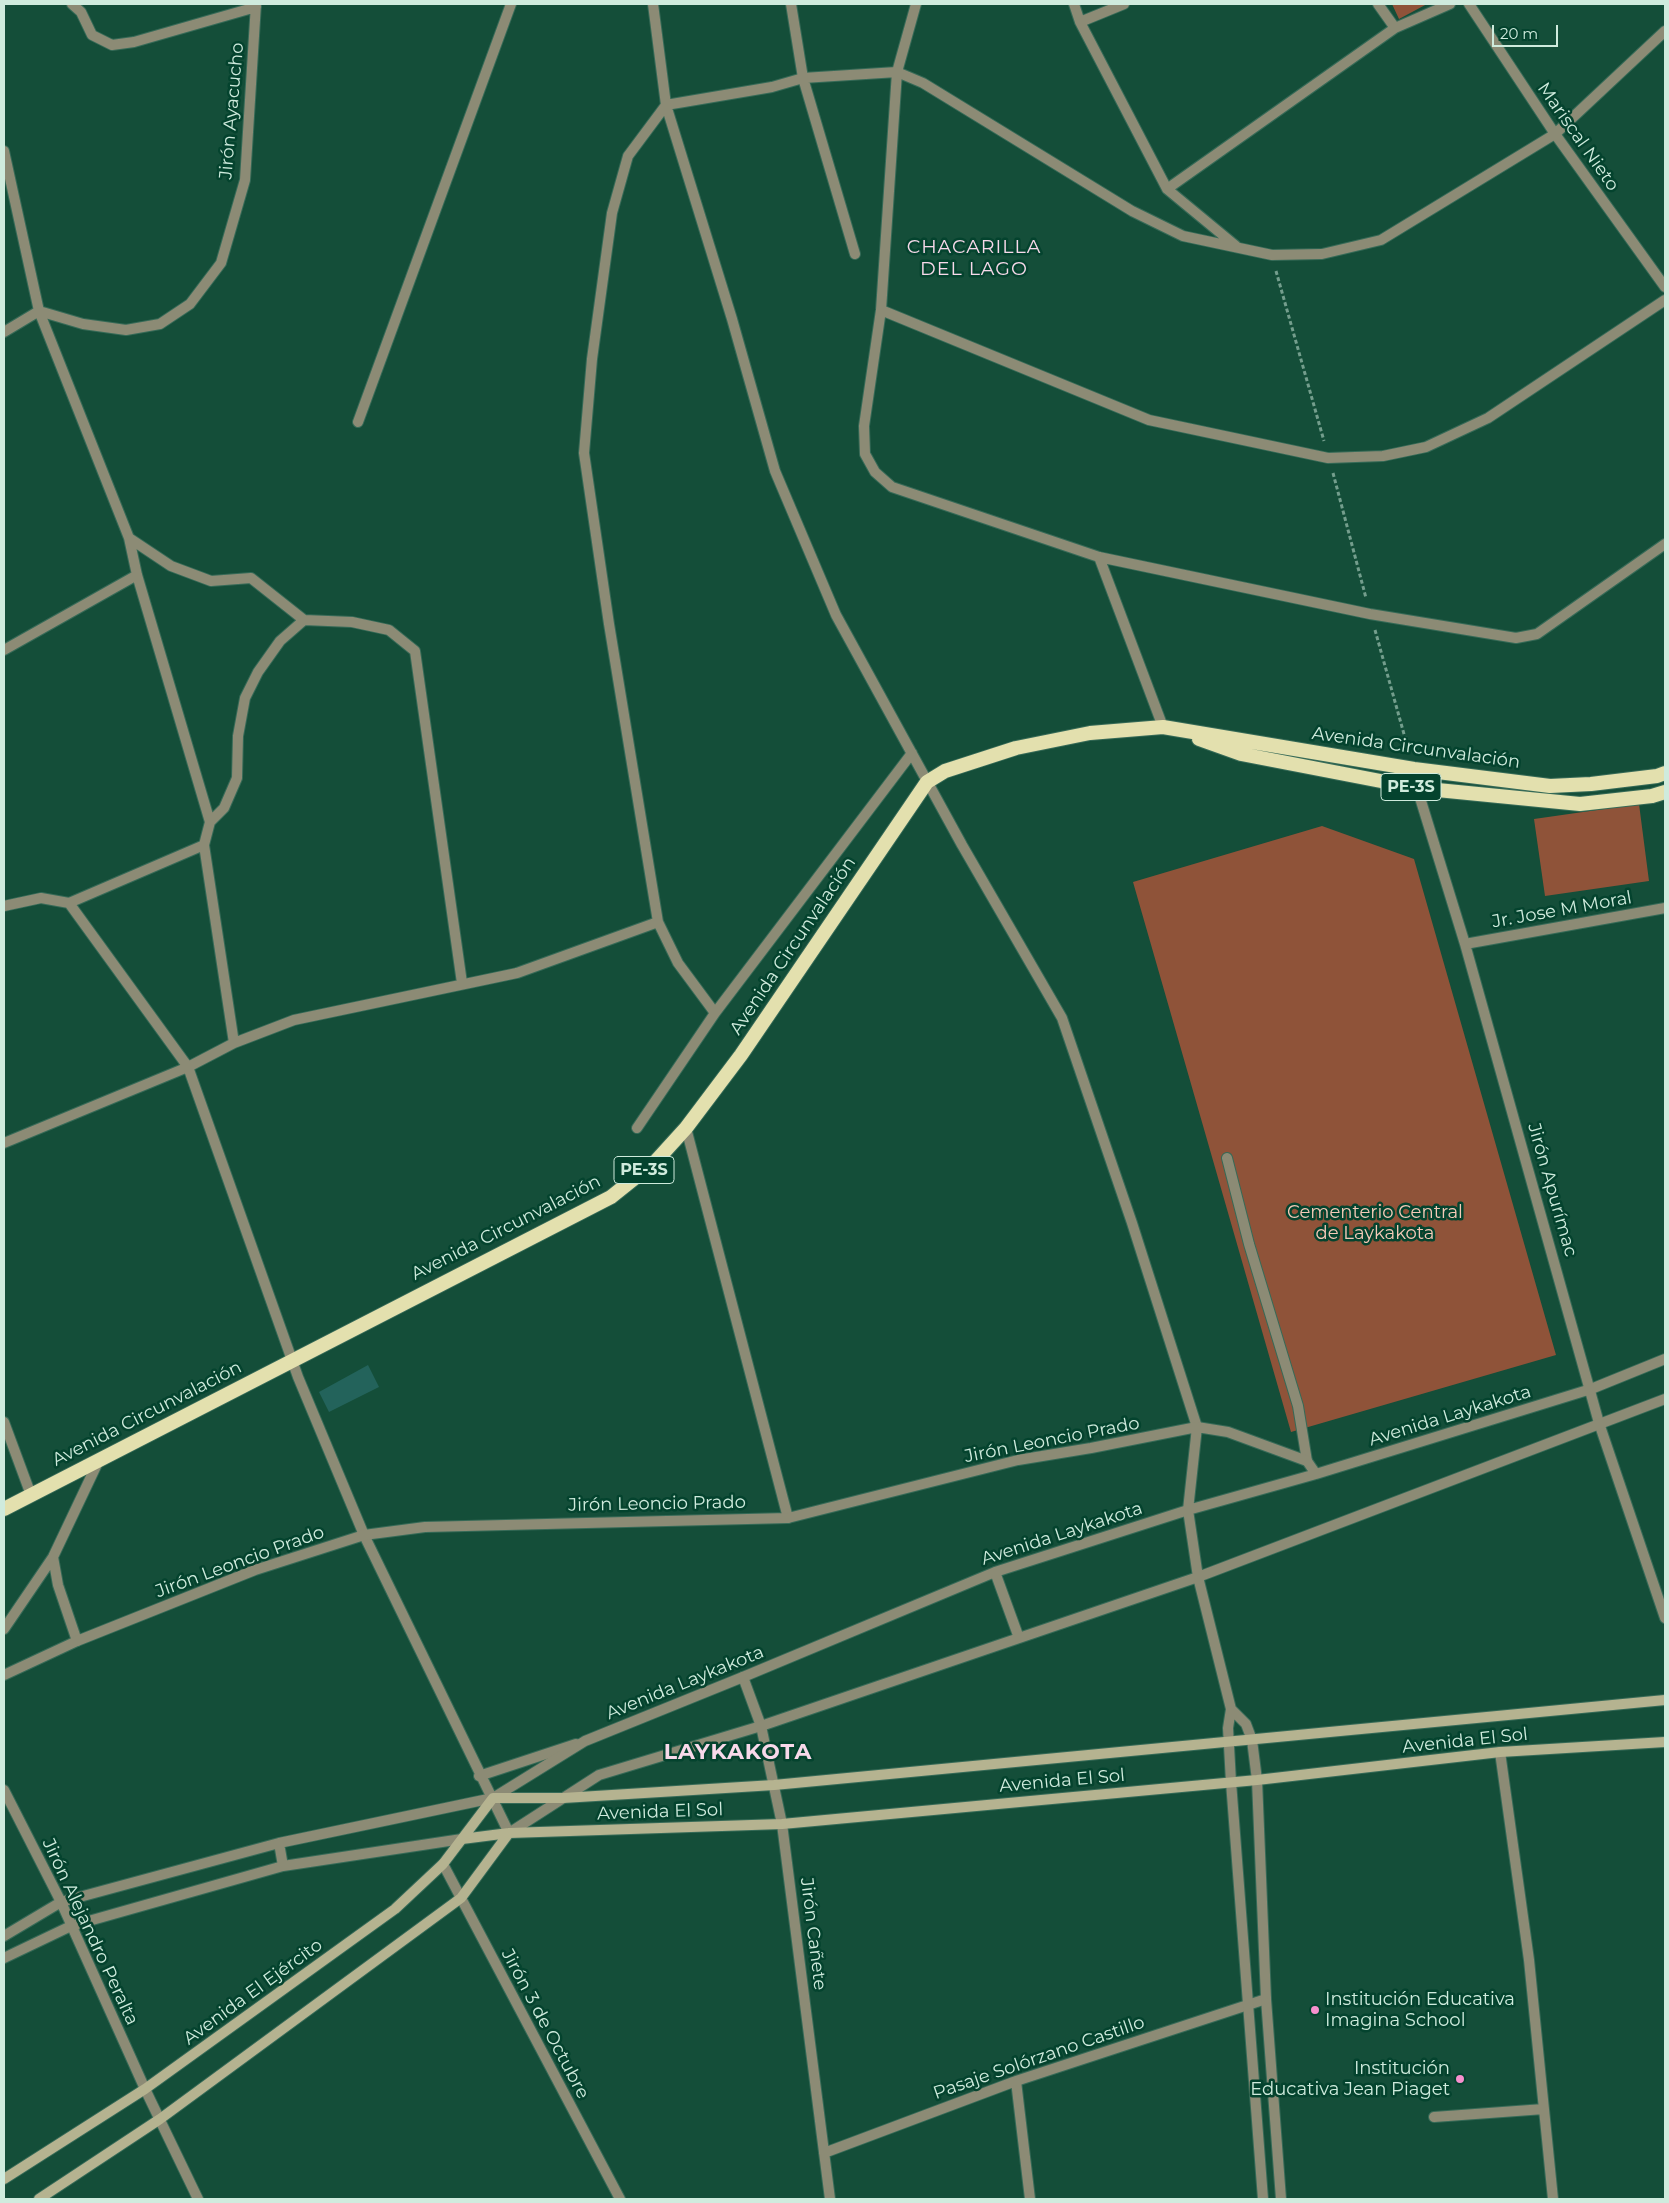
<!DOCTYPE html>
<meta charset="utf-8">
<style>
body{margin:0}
#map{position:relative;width:1669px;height:2203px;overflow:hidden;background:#144e39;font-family:Montserrat,sans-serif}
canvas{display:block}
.frame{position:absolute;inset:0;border:5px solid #cfebdd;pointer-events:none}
.scale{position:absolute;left:1492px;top:25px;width:66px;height:22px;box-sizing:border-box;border:2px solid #cfebdd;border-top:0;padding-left:6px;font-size:15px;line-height:18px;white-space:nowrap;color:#cfebdd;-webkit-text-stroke:4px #04432e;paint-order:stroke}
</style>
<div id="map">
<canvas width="1669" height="2203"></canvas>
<div class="frame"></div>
<div class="scale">20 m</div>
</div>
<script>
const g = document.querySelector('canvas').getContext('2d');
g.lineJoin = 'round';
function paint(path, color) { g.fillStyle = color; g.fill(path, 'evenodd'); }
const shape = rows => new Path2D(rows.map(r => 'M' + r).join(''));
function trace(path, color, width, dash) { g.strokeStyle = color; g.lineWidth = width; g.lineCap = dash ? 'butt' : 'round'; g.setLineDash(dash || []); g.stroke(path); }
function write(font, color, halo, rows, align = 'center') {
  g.font = font + ' Montserrat,sans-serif'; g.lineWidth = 5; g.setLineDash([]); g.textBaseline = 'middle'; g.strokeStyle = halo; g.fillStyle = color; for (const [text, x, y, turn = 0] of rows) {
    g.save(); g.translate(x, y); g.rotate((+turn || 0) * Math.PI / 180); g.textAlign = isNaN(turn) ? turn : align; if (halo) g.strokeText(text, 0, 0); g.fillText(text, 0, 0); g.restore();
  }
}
paint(shape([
 [1392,4,1427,4,1399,19],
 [1639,804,1649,881,1545,896,1534,819],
 [1322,826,1414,859,1556,1355,1291,1432,1133,882]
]), '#8f5339');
paint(shape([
 [368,1365,379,1387,329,1412,319,1392]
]), '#23635b');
const minor = shape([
 [72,4,81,12,92,35,112,45,134,42,256,7],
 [653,4,666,105,732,319,775,471,836,615,962,845,1062,1018,1132,1223,1197,1427],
 [791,4,803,78,855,254],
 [916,4,897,72,881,310,864,426,865,454,875,472,892,487,1099,557,1370,614,1516,638,1537,634,1665,544],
 [1074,4,1080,22,1167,189,1236,246],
 [1378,4,1395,28],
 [1469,4,1555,134,1665,287],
 [1080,22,1124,4],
 [4,151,39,311,129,538,137,575,210,822,204,845,234,1043],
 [1167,189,1395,28,1450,4],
 [881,310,1149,420,1328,458,1383,456,1426,447,1488,418,1665,300],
 [4,332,39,311,83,324,126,330,160,324,190,304,221,263,245,180,256,4],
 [358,422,511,4],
 [129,538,171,566,211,581,251,578,304,620,352,622,389,630,415,651,462,983],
 [1099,557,1163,727],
 [4,650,137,575],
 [1414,769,1417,788,1465,944,1599,1423,1665,1618],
 [210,822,224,808,237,778,238,736,245,698,258,672,280,641,304,620],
 [69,903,188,1067,298,1377,364,1535,509,1833],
 [4,906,41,898,69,903,204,845],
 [1465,944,1665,908],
 [715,1013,678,963,658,922,609,624,584,453,592,359,612,213,628,156,666,105,772,87,803,78,897,72,923,83,1132,211,1183,236,1272,255,1322,254,1381,240,1555,134,1665,31],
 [637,1128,715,1013,912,753],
 [686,1128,788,1518],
 [4,1143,188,1067,234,1043,294,1020,517,973,658,922],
 [1227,1158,1249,1244,1298,1406,1307,1461],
 [4,1422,31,1495],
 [53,1557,58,1585,77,1641],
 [4,1629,53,1557,99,1460],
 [743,1677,761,1726,782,1824,830,2199],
 [1500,1752,1529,1960,1553,2199],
 [479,1776,576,1744],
 [4,1790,61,1902,145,2089,198,2199],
 [279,1843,283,1866],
 [443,1864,620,2199],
 [4,1936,61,1902,279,1843,493,1798],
 [4,1958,71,1926,283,1866,462,1839],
 [1016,2081,1030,2199],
 [1434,2117,1544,2109],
 [824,2153,1016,2081,1266,1999]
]);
const tertiary = shape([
 [1197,1427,1188,1510,1198,1577,1231,1709],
 [995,1572,1019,1638],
 [4,1675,77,1641,255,1570,364,1535,425,1527,788,1518,1018,1460,1091,1448,1197,1427,1228,1432,1307,1461,1316,1474],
 [493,1798,585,1741,743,1677,995,1572,1188,1510,1316,1474,1591,1389,1665,1359],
 [509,1833,599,1775,761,1726,1198,1577,1665,1399],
 [1263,2199,1231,1782,1228,1728,1231,1709,1246,1724,1252,1740,1257,1780,1266,1999,1281,2199]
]);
const secondary = shape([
 [462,1839,509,1833,782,1824,1257,1780,1500,1752,1665,1742],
 [4,2179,145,2089,395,1909,443,1864,493,1798,563,1798,774,1785,1665,1700],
 [39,2199,160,2119,461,1898,509,1833]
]);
const trunk = shape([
 [1199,739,1241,754,1417,788,1580,804,1652,796,1665,792],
 [4,1509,611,1197,656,1161,686,1128,741,1055,927,782,945,771,1016,748,1090,733,1163,727,1414,769,1550,786,1591,784,1657,776,1665,773]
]);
trace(minor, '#366a57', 12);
trace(tertiary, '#366a57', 12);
trace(secondary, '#366a57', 12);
trace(trunk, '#366a57', 16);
trace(shape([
 [1276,271,1324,441],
 [1333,473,1366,598],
 [1375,630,1409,752]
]), '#749e8d', 3, [4, 2.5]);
trace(minor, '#8c8b75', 10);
trace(tertiary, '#8c8b75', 10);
trace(secondary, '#b5b390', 10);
trace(trunk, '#e3e0ae', 14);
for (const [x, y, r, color] of [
 [1315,2010,5,"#f790ce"],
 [1460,2079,5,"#f790ce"]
]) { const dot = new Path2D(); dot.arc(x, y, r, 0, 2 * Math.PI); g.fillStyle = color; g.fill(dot); trace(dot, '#04432e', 2); }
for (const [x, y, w] of [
 [1411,787,60],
 [644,1170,60]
]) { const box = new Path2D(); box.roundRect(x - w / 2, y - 13.5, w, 27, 4); g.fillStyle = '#04432e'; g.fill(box); trace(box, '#cfebdd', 1); }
write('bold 16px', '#cfebdd', null, [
 ["PE-3S",1411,787],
 ["PE-3S",644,1170]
]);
write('18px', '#cfebdd', '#04432e', [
 ["Jirón Ayacucho",232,111,-85],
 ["Mariscal Nieto",1578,137,55],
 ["Avenida Circunvalación",1416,748,8],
 ["Jr. Jose M Moral",1562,910,-10],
 ["Avenida Circunvalación",793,946,-56],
 ["Jirón Apurímac",1552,1190,74],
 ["Avenida Circunvalación",506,1228,-27],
 ["Avenida Circunvalación",147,1414,-27],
 ["Avenida Laykakota",1450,1416,-17],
 ["Jirón Leoncio Prado",1052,1440,-11],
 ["Jirón Leoncio Prado",657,1504,-1],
 ["Avenida Laykakota",1062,1534,-18],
 ["Jirón Leoncio Prado",240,1562,-20],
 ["Avenida Laykakota",685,1683,-22],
 ["Avenida El Sol",1465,1741,-6],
 ["Avenida El Sol",1062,1781,-5],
 ["Avenida El Sol",660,1812,-2],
 ["Jirón Alejandro Peralta",90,1932,65],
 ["Jirón Cañete",813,1934,83],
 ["Avenida El Ejército",253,1992,-36],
 ["Jirón 3 de Octubre",545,2024,62],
 ["Pasaje Solórzano Castillo",1039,2058,-19]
]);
write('18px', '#f6cab8', '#04432e', [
 ["Cementerio Central",1375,1213],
 ["de Laykakota",1375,1234]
]);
write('18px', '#cfebdd', '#04432e', [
 ["Institución Educativa",1325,2000],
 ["Imagina School",1325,2021],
 ["Institución",1450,2069,"right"],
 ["Educativa Jean Piaget",1450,2090,"right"]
], 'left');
g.letterSpacing = '1px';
write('19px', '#f8d9ea', '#04432e', [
 ["CHACARILLA",974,247],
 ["DEL LAGO",974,269]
]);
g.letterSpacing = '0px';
g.letterSpacing = '1px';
write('bold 22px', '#f8d9ea', '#04432e', [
 ["LAYKAKOTA",738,1753]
]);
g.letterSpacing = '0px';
</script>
